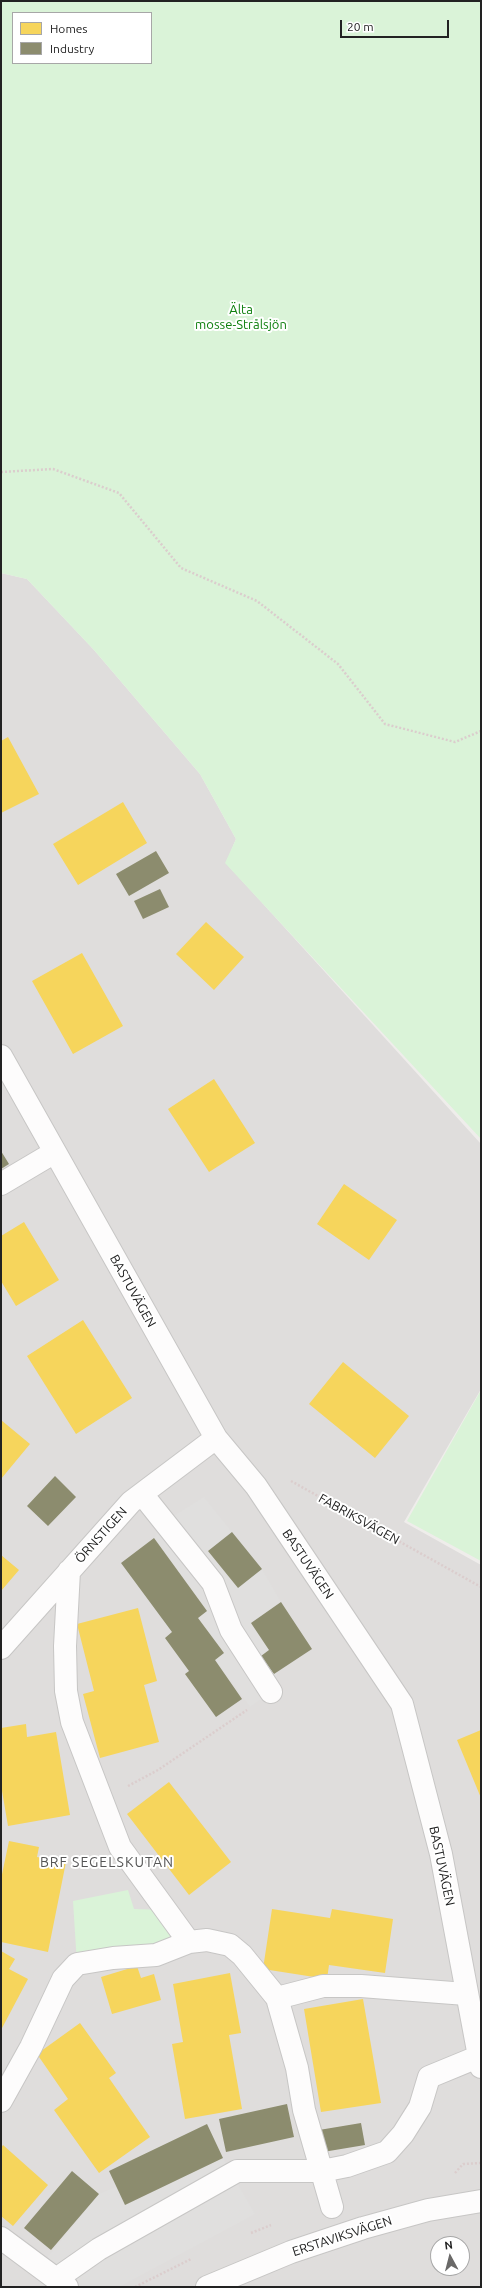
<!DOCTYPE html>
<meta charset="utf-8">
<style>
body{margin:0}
#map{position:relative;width:482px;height:2288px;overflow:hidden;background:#efedeb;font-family:Ubuntu,sans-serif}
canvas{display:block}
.frame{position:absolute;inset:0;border:2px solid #222;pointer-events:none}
.legend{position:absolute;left:12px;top:12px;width:140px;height:52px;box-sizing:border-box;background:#fff;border:1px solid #a7a7a7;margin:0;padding:5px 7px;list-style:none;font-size:12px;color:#222}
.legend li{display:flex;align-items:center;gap:8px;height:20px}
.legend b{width:20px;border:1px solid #a7a7a7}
.north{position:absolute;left:430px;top:2236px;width:40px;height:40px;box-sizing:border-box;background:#fff;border:1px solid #a7a7a7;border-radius:50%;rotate:353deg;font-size:11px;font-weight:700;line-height:16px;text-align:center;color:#222}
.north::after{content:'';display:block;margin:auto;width:14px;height:18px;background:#6a6968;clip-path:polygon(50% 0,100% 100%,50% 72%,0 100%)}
.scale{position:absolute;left:340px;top:20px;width:109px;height:18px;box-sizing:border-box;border:2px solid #222;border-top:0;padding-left:5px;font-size:12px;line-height:14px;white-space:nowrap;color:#222;-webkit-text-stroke:3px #fff;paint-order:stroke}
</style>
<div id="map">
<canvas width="482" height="2288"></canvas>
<div class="frame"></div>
<ul class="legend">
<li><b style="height:11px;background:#f6d55c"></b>Homes</li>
<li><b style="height:11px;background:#8c8c6e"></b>Industry</li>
</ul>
<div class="north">N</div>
<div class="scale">20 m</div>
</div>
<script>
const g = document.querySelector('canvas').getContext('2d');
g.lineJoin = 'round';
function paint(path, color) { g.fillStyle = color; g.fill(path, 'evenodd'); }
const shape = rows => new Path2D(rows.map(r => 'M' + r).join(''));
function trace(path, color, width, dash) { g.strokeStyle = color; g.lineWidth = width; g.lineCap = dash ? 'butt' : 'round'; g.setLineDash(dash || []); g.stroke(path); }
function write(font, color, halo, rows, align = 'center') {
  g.font = font + ' Ubuntu,sans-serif'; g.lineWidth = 4; g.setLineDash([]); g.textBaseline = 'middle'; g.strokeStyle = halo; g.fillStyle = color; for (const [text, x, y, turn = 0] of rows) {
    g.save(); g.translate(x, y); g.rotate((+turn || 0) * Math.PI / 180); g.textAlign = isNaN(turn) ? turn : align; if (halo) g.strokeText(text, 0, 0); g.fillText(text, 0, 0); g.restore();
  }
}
paint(shape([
 [1,573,27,579,94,650,200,774,236,839,226,863,481,1144,481,1389,404,1522,481,1565,481,2287,1,2287],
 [438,2244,462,2244,462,2268,438,2268]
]), '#dfdddc');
paint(shape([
 [1,1,481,1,481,1139,225,863,236,839,200,774,94,650,27,579,1,573],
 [13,13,151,13,151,63,13,63],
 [481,1390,481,1561,407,1521],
 [128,1890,134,1909,166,1910,189,1942,77,1964,73,1901]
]), '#daf3d8');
paint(shape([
 [204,1497,262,1569,281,1602,251,1623,269,1650,262,1656,278,1672,271,1692,250,1707,215,1660,224,1653,198,1618,207,1611,154,1538,164,1522],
 [223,2158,255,2214,119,2287,67,2287,39,2267,99,2194,116,2187,125,2205]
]), '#e0dfde');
paint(shape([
 [8,737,39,794,1,813,1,741],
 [123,802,147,843,78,885,53,844],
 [206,922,244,957,214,990,176,954],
 [82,953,123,1026,73,1054,32,981],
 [214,1079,255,1143,209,1172,168,1109],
 [344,1184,397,1220,369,1260,317,1224],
 [24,1222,59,1280,16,1306,1,1281,1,1236],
 [83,1320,132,1398,76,1434,27,1356],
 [343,1362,409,1416,375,1458,309,1404],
 [1,1420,30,1444,1,1479],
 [1,1555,19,1570,1,1591],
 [138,1608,157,1681,144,1685,159,1742,100,1758,83,1694,94,1691,77,1624],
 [26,1724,27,1737,56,1732,70,1815,8,1826,1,1785,1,1728],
 [481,1730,481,1798,457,1740],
 [169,1782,231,1862,189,1895,127,1814],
 [9,1841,39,1847,37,1857,66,1862,48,1952,1,1942,1,1879],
 [272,1909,330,1918,332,1909,393,1919,385,1973,329,1965,327,1979,263,1969],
 [1,1951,15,1959,9,1969,28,1979,1,2030],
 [137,1966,141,1978,154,1974,161,2000,112,2014,101,1977],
 [230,1973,241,2033,229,2035,242,2109,185,2119,172,2044,183,2042,173,1984],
 [363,1999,381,2103,321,2112,304,2009],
 [80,2023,116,2073,109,2078,150,2137,99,2173,54,2110,68,2099,37,2054],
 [3,2145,48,2185,13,2226,1,2216,1,2148]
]), '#f6d55c');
paint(shape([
 [156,851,169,873,129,896,116,874],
 [160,889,169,907,143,919,134,901],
 [1,1151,9,1164,1,1169],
 [55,1476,76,1497,48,1526,27,1506],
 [232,1532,262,1569,238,1588,208,1551],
 [154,1538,207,1611,198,1618,224,1653,215,1660,242,1699,216,1717,185,1674,189,1671,165,1638,172,1632,121,1563],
 [281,1602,312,1649,274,1674,261,1656,269,1650,251,1623],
 [287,2104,294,2137,226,2152,219,2119],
 [361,2123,365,2145,323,2152,319,2130],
 [207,2124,223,2158,125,2205,109,2171],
 [72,2171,99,2194,51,2250,24,2228]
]), '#8c8c6e');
const minor = shape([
 [1,1056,216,1438,256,1486,402,1704,441,1854,481,2067],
 [1,1184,55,1152],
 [142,1494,213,1583,231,1630,271,1692],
 [69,1571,65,1646,66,1691,72,1722,120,1847,189,1942],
 [1,1648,131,1502,216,1438],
 [277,1998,323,1986,361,1986,466,1994],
 [1,2101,31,2047,63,1979,77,1964,113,1958,156,1955,189,1942,207,1940,230,1945,242,1955,277,1998,297,2068,304,2110,332,2207],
 [1,2238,67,2287],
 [56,2279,99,2249,237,2171,322,2171,347,2166,387,2152,403,2134,420,2107,429,2077,480,2056],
 [207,2287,291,2252,363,2228,428,2210,481,2201]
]);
trace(minor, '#c7c6c5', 24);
trace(shape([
 [1,472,53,469,119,493,181,568,257,601,338,664,385,724,455,742,481,731],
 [291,1481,481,1587],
 [128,1786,158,1770,247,1710],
 [455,2173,463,2164,481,2163],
 [251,2233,271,2225],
 [135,2287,191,2259]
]), '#dbcdcd', 2.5, [2, 2]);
trace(minor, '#fdfcfc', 22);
write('13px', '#108010', '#fff', [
 ["Älta",241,310],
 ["mosse-Strålsjön",241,325]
]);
write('13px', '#222', '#fff', [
 ["BASTUVÄGEN",133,1291,61],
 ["FABRIKSVÄGEN",359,1519,29],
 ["ÖRNSTIGEN",101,1535,-48],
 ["BASTUVÄGEN",308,1564,56],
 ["BASTUVÄGEN",442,1866,78],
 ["ERSTAVIKSVÄGEN",342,2236,-18]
]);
g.letterSpacing = '1px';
write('14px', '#555', '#fff', [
 ["BRF SEGELSKUTAN",107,1862]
]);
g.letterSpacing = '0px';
</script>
